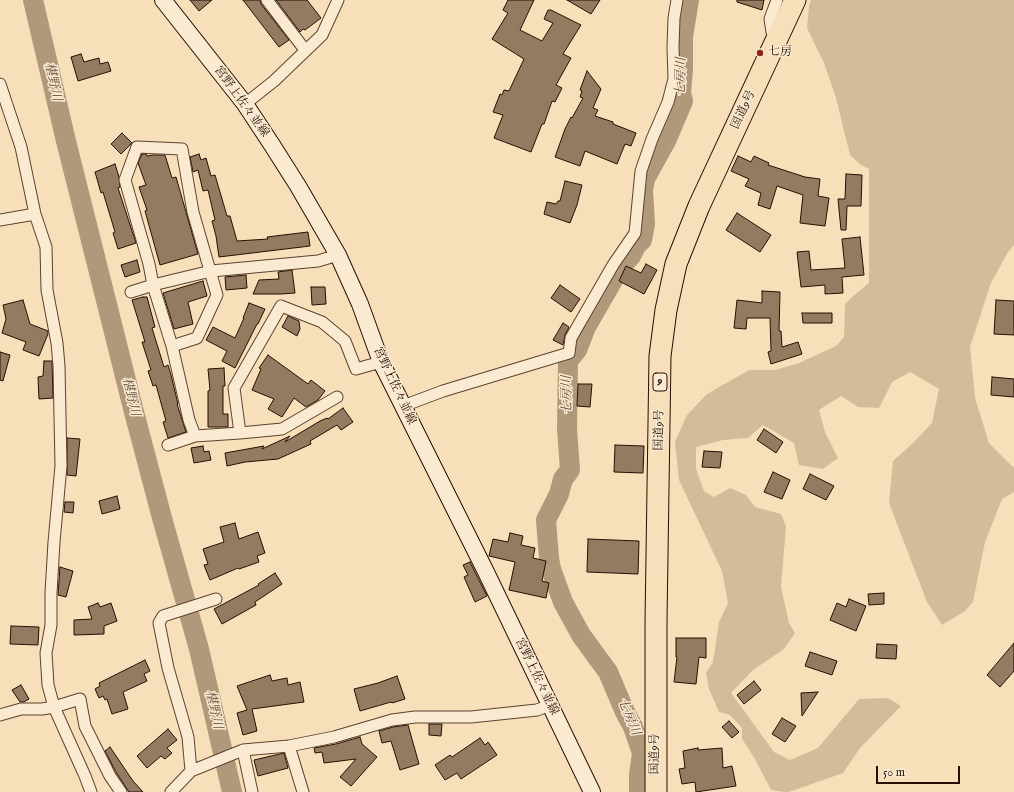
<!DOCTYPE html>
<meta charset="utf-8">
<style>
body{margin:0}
#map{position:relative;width:1014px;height:792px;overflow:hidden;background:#f7dfb9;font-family:"IM FELL English",serif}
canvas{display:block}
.scale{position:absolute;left:876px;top:766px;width:84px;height:18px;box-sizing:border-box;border:2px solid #260f03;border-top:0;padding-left:5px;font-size:12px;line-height:14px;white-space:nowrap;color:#260f03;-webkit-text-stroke:3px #faead2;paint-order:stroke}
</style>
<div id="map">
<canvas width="1014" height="792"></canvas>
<div class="scale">50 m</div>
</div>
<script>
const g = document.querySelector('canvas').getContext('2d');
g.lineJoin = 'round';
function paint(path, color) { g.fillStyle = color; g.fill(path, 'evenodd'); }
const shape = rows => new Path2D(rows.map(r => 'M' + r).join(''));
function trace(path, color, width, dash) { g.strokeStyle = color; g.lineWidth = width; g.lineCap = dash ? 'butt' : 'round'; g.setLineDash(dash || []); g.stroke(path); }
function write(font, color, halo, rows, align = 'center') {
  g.font = font + ' "IM FELL English","Noto Serif JP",serif'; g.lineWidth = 3; g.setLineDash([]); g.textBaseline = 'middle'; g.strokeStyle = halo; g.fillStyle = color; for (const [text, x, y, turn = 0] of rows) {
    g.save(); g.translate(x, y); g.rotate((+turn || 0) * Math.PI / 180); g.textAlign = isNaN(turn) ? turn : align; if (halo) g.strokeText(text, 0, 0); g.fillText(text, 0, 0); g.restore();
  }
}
paint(shape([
 [811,0,1014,0,1014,245,1008,252,991,283,970,347,975,398,989,443,1014,468,1014,492,1002,499,985,542,973,602,965,611,942,625,927,602,889,503,893,461,912,444,932,423,939,389,910,372,892,382,879,408,858,407,841,396,819,410,825,432,838,458,823,469,799,465,794,443,763,425,748,438,723,440,696,447,696,469,704,491,714,497,730,488,746,495,755,507,781,514,786,526,781,587,789,623,795,633,784,649,753,670,731,693,774,752,790,760,818,748,859,699,888,698,901,706,860,748,843,773,789,792,784,792,771,790,755,759,742,739,742,728,730,715,719,712,709,689,706,673,713,662,719,622,728,603,722,571,679,480,675,442,687,415,707,394,749,370,775,370,799,363,836,346,844,337,845,304,852,297,869,283,869,169,861,165,850,155,836,98,824,63,807,28,809,5]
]), '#d3bc9a');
trace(shape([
 [33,0,66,141,134,412,162,518,199,649,232,792],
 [639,792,639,775,642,753,633,727,625,712,608,672,581,635,563,602,551,569,549,558,546,520,559,494,563,479,570,470,567,429,568,361,577,350,586,327,620,268,631,256,636,246,642,240,645,224,643,190,645,179,666,141,683,101,681,93,683,69,683,37,689,0]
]), '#b0987b', 20);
const building = shape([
 [190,0,212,0,199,11,190,0],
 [243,0,260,0,261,4,289,40,279,47,243,0],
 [276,0,307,0,321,18,305,30,303,29,300,32,276,0],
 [508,0,534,0,520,30,542,41,553,23,544,19,548,10,551,10,581,25,563,54,571,58,556,85,562,88,555,102,552,101,544,124,542,124,531,152,494,138,503,115,493,112,500,94,502,95,504,90,509,91,524,59,492,39,508,13,503,10,508,0],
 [567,0,600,0,591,14,567,0],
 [737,0,764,0,762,10,737,2,737,0],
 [81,54,84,62,99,58,100,64,108,62,111,71,78,81,71,57,81,54],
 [587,71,601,89,593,108,598,110,595,116,613,122,613,124,636,133,631,146,625,144,617,164,585,151,580,166,555,157,565,129,571,117,572,118,583,98,580,97,582,91,580,90,587,71],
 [122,133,132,143,121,154,111,144,122,133],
 [142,154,146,154,147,156,153,155,165,155,172,178,176,177,198,254,160,265,145,211,147,210,139,187,146,185,138,163,142,154],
 [199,154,201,160,206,158,211,176,215,175,227,216,230,216,237,241,268,239,267,237,308,232,310,246,219,257,216,236,212,221,215,220,208,190,203,191,198,170,193,172,190,157,199,154],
 [738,156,751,162,754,156,769,163,768,165,805,177,820,179,818,196,829,198,825,226,800,223,803,195,777,186,770,209,758,205,761,193,745,186,749,179,731,171,738,156],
 [115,164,119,177,120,187,118,188,136,243,118,249,113,233,115,232,103,192,101,193,95,172,115,164],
 [846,174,862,175,861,206,847,206,846,230,841,230,838,199,845,199,846,174],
 [565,181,582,185,577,205,570,223,544,214,547,202,556,204,558,201,560,201,565,181],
 [737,213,771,235,760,252,726,230,737,213],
 [860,237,864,275,842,277,843,293,825,294,825,285,801,287,797,252,809,251,811,270,845,268,842,239,860,237],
 [137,260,140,272,125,277,121,265,137,260],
 [646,264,657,270,644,294,619,281,626,266,641,273,646,264],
 [292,270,295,293,281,294,253,294,259,280,279,279,278,272,292,270],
 [246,275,247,288,226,290,225,277,246,275],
 [203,281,207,296,188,302,193,324,174,329,163,293,203,281],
 [560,285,580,299,571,312,551,298,560,285],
 [311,287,325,287,326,304,312,305,311,287],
 [762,291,780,292,779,331,781,331,782,347,798,342,802,354,771,364,768,352,771,351,770,318,747,318,746,329,734,328,737,300,762,303,762,291],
 [143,297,147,297,155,327,152,328,164,367,168,365,171,375,178,404,177,404,186,432,168,438,163,422,166,421,156,385,153,386,148,371,151,370,142,342,145,342,132,300,143,297],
 [23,300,30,324,48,331,48,334,39,356,23,350,26,342,2,333,6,319,3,305,23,300],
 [996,300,1014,301,1014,335,994,334,996,300],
 [249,303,265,309,258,324,257,324,235,368,222,361,227,351,206,340,213,327,235,338,244,318,243,318,249,303],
 [802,313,832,313,832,323,803,323,802,313],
 [288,316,299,321,300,329,297,336,282,327,288,316],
 [563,323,569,327,565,335,563,345,553,340,563,323],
 [0,352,10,355,3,381,0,380,0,352],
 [268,355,308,384,311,380,325,391,318,400,306,407,294,398,282,417,268,409,274,399,252,390,261,369,259,368,268,355],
 [44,361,52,361,53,398,39,399,38,377,43,376,44,361],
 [224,368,225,386,223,386,223,414,228,414,228,427,208,427,208,391,210,390,208,369,224,368],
 [992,377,1014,379,1014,397,991,395,992,377],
 [578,384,592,384,590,407,577,406,578,384],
 [343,408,353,422,341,430,337,425,310,441,311,444,278,459,245,462,227,466,225,453,264,446,262,449,290,436,285,442,320,421,327,418,328,419,343,408],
 [764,429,783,442,776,453,757,440,764,429],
 [67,438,80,439,76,476,67,475,67,438],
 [615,445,644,446,643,473,614,472,615,445],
 [203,446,204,452,209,451,211,460,194,463,191,448,203,446],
 [704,451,722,452,720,468,702,467,704,451],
 [773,472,790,480,782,499,764,492,773,472],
 [810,474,834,486,826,500,803,489,810,474],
 [117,496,120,509,102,514,99,501,117,496],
 [65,502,74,502,73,513,64,512,65,502],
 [235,523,239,539,258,532,265,553,257,556,259,562,239,569,238,568,210,580,204,565,208,564,203,549,224,542,220,527,235,523],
 [510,533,523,536,521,545,535,548,533,558,546,561,542,581,549,583,546,598,509,590,515,562,489,556,493,539,508,542,510,533],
 [588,539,639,541,638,574,587,572,588,539],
 [470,562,487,596,475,602,464,577,468,575,463,565,470,562],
 [60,567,73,571,66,597,58,595,60,567],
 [275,573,282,584,255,602,256,605,222,624,214,609,259,585,258,584,275,573],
 [884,593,884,604,869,605,868,594,884,593],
 [849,599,866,606,856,631,830,620,837,603,846,607,849,599],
 [98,603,100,607,111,603,117,621,104,626,104,634,74,635,74,620,92,619,88,607,98,603],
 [11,626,39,627,38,645,10,644,11,626],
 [676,638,706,638,706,658,699,657,696,684,674,682,677,657,676,657,676,638],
 [1014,643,1014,671,1000,687,987,675,1014,643],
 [877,644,897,645,896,659,876,658,877,644],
 [810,652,837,661,832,675,805,666,810,652],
 [145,660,150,671,144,674,147,681,123,692,128,709,112,714,107,699,105,700,103,696,99,698,95,689,100,686,99,683,145,660],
 [270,675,272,681,287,678,288,685,300,682,304,702,252,709,257,731,243,735,237,713,247,710,237,686,270,675],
 [397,676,405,699,392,703,391,702,360,711,354,689,378,683,397,676],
 [754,681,761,690,744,704,737,695,754,681],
 [21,685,29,699,24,702,20,702,12,690,21,685],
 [818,692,802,716,801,693,818,692],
 [782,718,796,726,785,742,772,734,782,718],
 [729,721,739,732,732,738,722,727,729,721],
 [429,724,442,724,441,736,429,735,429,724],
 [408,725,419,764,400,770,391,741,382,743,379,731,393,727,408,725],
 [168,729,177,740,167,748,172,753,165,759,161,756,147,768,137,756,168,729],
 [360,737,362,744,377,757,351,786,340,777,356,759,324,763,322,752,315,753,314,748,336,744,360,737],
 [480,738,485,745,488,742,497,755,461,779,457,773,445,780,435,765,450,755,452,757,480,738],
 [110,747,133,781,143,792,129,792,116,772,105,751,110,747],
 [698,748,698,750,722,748,723,768,732,766,736,786,696,792,695,782,682,784,679,769,685,768,683,751,698,748],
 [284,753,288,768,258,776,254,760,284,753]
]);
paint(building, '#937b62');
trace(building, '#260f03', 1);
const street = shape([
 [267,0,305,50],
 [774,40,772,32,770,19,777,0],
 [0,84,21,147,35,214,46,247,47,290,57,343,59,366,61,466,54,542,51,593,51,625,46,653,48,685,54,707,85,776,91,792],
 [245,104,274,81,322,35,338,0],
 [0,220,35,214],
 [131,292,153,285,211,271,318,261,338,255],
 [172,346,197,338,217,295,193,212,182,149,137,147,125,180,149,264,153,285,172,346,189,420,195,436],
 [403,406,443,391,569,353,571,338,613,265,635,233,641,171,652,139,668,102,674,79,673,47,674,18,677,0],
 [240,433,282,429,337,397],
 [168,445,195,436,240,433,234,388,281,306,322,322,345,341,356,369,381,362],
 [0,715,21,709,42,709,54,707,80,699,85,726,110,776,121,792],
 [289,746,303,792],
 [243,750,252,792],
 [191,771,188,737,168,668,159,623,163,616,216,599],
 [171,792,191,771,243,750,289,746,334,737,392,720,415,717,471,717,537,710,550,705]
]);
const secondary = shape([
 [163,0,245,104,272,145,298,186,338,255,360,304,381,362,486,572,592,792]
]);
const highway = shape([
 [656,792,656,622,660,356,666,310,676,264,699,206,795,0]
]);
trace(street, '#5a4330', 13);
trace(secondary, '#260f03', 18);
trace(highway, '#260f03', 23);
trace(street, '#faead2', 11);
trace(secondary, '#faead2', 16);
trace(highway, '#f7dfb9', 21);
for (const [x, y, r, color] of [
 [760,53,4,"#8f2418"]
]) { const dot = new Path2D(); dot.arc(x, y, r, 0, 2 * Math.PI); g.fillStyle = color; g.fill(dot); trace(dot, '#faead2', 1.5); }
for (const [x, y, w] of [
 [660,382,14]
]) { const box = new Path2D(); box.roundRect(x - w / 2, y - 9, w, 18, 3); g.fillStyle = '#faead2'; g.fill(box); trace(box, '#260f03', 1); }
write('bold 11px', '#260f03', null, [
 ["9",660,382]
]);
write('12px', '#260f03', '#faead2', [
 ["七房",768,53]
], 'left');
write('12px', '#260f03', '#faead2', [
 ["宮野上佐々並線",241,102,54],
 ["国道9号",744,110,-65],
 ["宮野上佐々並線",394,386,65],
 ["国道9号",660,430,-89],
 ["宮野上佐々並線",536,677,64],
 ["国道9号",656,754,-90]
]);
write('italic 13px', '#644d39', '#faead2', [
 ["七房川",682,77,-89],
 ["椹野川",52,82,77],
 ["七房川",568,395,-91],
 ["椹野川",130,397,76],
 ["椹野川",213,710,77],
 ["七房川",628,717,67]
]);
</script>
